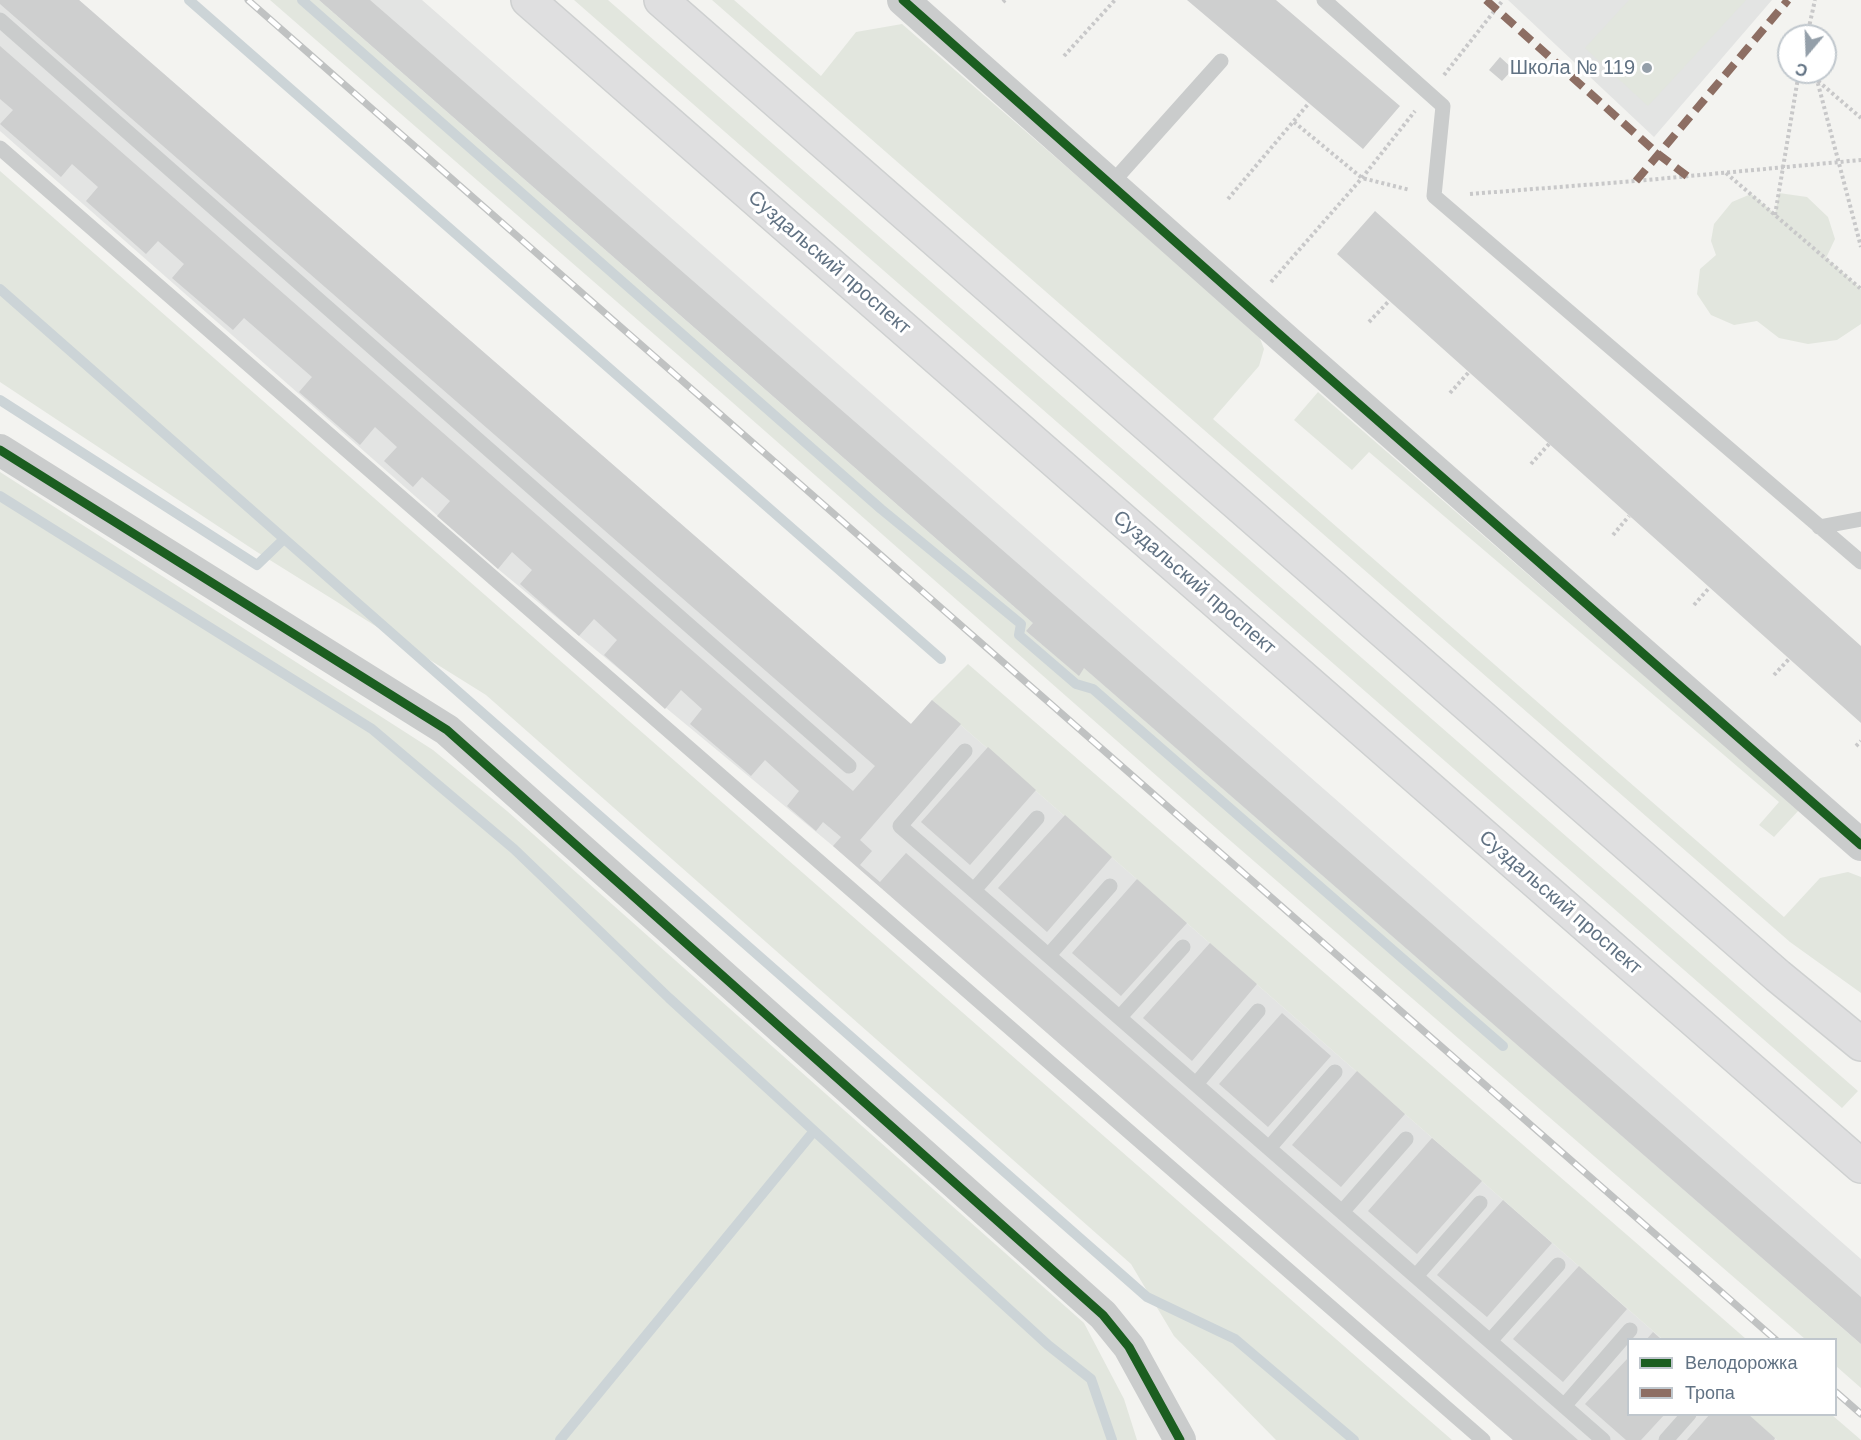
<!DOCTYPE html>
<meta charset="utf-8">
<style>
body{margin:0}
#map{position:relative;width:1861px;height:1440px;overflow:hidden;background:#f3f3f0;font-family:Helvetica,sans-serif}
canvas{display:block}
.legend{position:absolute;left:1627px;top:1338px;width:210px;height:78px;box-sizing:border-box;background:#fff;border:2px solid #c0c7cd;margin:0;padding:8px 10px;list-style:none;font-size:18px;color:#617283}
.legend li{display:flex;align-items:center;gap:12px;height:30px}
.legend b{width:30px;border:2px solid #c0c7cd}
.north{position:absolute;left:1777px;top:24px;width:60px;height:60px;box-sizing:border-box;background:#fff;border:2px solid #c0c7cd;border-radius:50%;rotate:199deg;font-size:16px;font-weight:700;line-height:24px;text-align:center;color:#617283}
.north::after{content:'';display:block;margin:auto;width:21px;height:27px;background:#949fa9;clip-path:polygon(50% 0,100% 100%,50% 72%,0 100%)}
</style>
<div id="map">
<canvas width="1861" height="1440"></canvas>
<ul class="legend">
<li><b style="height:8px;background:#1b5e20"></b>Велодорожка</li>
<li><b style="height:8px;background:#8d6e63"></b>Тропа</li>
</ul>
<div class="north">С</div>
</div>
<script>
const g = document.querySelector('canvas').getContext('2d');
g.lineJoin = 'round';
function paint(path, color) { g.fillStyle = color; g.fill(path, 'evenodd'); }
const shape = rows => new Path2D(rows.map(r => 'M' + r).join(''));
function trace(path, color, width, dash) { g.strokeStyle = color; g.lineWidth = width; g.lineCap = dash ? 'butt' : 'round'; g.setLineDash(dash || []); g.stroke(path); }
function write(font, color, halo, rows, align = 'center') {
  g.font = font + ' Helvetica,sans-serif'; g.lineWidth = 6; g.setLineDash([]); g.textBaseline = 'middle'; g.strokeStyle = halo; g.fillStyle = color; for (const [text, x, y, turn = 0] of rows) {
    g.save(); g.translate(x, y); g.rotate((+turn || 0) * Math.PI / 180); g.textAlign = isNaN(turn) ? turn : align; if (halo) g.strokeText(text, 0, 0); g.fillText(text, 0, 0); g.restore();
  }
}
paint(shape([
 [0,0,79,0,911,724,932,700,1662,1339,1628,1340,1628,1414,1748,1415,1777,1440,1513,1440,833,846,498,569,0,131],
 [319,0,422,0,1861,1259,1861,1344,1026,631,1032,623],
 [1508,0,1772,0,1654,137]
]), '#e3e4e3');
paint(shape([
 [270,0,319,0,1033,623,1026,631,1079,675,1084,668,1861,1344,1861,1388,1836,1366,1836,1340,1805,1339,1225,836,724,395],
 [574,0,608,0,1858,1091,1842,1108],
 [712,0,734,0,821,76,856,32,902,24,1258,333,1264,349,1259,366,1213,419,1784,917,1820,878,1848,872,1861,877,1861,993,1790,942],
 [1629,0,1746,0,1648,106,1585,48],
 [0,171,1368,1367,1452,1440,1276,1440,1174,1336,1131,1264,486,695,257,552,0,382],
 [1779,193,1807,197,1828,217,1835,239,1826,258,1861,289,1861,324,1837,340,1808,344,1779,338,1757,321,1734,325,1711,315,1697,294,1700,269,1716,255,1711,241,1714,224,1732,202,1751,194,1775,214],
 [1318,392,1799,810,1774,837,1759,825,1779,802,1369,452,1352,470,1294,420],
 [0,472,433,750,507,811,1084,1323,1124,1399,1137,1440,0,1440],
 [968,664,1634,1241,1746,1339,1662,1339,932,700],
 [1748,1415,1832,1415,1861,1440,1777,1440]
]), '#e2e6de');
trace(shape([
 [189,0,941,659],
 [302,0,881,509,1021,624,1019,635,1076,684,1093,689,1503,1046],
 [0,289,1147,1297,1235,1339,1354,1440],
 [0,400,257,565,284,539],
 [0,496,372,729,514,849,669,998,1048,1345,1091,1379,1112,1440],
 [560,1440,814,1131]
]), '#ccd4d7', 10);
paint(shape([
 [0,0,79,0,911,724,932,700,961,724,860,840,872,851,860,865,880,882,906,853,1578,1440,1513,1440,833,846,841,837,823,822,816,831,787,806,799,791,765,760,751,776,690,724,702,709,681,690,665,709,604,655,617,640,594,619,579,636,520,584,532,570,512,552,498,569,437,516,450,501,422,477,413,487,384,461,397,447,375,427,360,445,299,392,312,377,244,318,233,330,172,278,184,264,158,241,146,254,86,201,98,187,72,164,61,177,0,124,13,110,0,99,0,46,853,791,875,766,0,4],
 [319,0,370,0,1861,1297,1861,1344,1084,668,1079,676,1026,631,1033,623],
 [1187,0,1276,0,1400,106,1363,149],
 [1500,57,1513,69,1502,81,1489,70],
 [1375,211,1861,646,1861,723,1337,254],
 [988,747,1036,790,970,865,921,822],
 [1065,815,1112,857,1047,932,998,888],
 [1137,879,1187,923,1121,996,1072,953],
 [1210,943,1257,984,1192,1061,1143,1018],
 [1282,1013,1331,1056,1268,1127,1219,1084],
 [1357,1071,1405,1114,1341,1187,1292,1145],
 [1432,1138,1482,1181,1417,1254,1368,1211],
 [1503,1200,1552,1243,1487,1317,1437,1275],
 [1579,1266,1627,1309,1563,1382,1513,1339],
 [1653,1332,1662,1340,1646,1340],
 [1628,1358,1628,1414,1665,1414,1641,1440,1626,1440,1585,1404],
 [1710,1414,1748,1414,1775,1438,1774,1440,1687,1440]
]), '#cecfcf');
const secondary = shape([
 [528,0,1861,1166],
 [661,0,1778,976,1861,1044]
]);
trace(secondary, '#ced0d0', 36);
trace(shape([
 [1003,2,1005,0],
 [1807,36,1815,0],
 [1064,56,1115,0],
 [1813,72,1817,80,1861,247],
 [1444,75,1503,0],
 [1818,81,1861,118],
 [1294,122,1362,178,1410,190],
 [1726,173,1861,289],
 [1470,194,1636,181,1861,160],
 [1228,199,1309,103],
 [1775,215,1799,72],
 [1271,282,1362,178,1415,111],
 [1369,322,1389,301],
 [1450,393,1469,372],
 [1531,464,1549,444],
 [1613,535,1629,516],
 [1694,605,1709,588],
 [1774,675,1789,659],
 [1856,746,1861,741]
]), '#c8c8c9', 4, [3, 3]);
trace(shape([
 [1324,0,1443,106,1434,196,1861,562],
 [0,20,849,766],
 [0,148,1483,1440],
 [1110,185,1221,61],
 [1819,527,1861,519],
 [965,751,900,826,1603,1440],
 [974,890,1037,818],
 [1049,955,1110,886],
 [1120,1017,1183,947],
 [1196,1084,1258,1011],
 [1269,1148,1335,1072],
 [1342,1212,1406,1139],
 [1416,1276,1480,1203],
 [1490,1341,1558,1265],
 [1564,1406,1630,1330],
 [1666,1440,1689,1414]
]), '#cacccc', 15);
trace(shape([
 [903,0,1287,341,1861,845],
 [0,450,447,730,1103,1315,1129,1347,1180,1440]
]), '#cacccc', 32);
trace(secondary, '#dfdfe0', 33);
const rail = shape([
 [248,0,1776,1340],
 [1836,1392,1861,1414]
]);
trace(rail, '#c0c2c2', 7);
trace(rail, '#fff', 4.5, [14]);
trace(shape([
 [1486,0,1658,154,1687,176],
 [1636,181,1788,0]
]), '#8d6e63', 8, [15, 8]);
trace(shape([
 [903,0,1287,341,1861,845],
 [0,450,447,730,1103,1315,1129,1347,1180,1440]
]), '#1b5e20', 9);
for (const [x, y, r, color] of [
 [1647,68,6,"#949fa9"]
]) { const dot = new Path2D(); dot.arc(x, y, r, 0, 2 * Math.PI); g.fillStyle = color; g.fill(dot); trace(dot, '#fff', 2); }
write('20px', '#617283', '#fff', [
 ["Школа № 119",1635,68]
], 'right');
write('20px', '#617283', '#fff', [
 ["Суздальский проспект",829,263,41],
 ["Суздальский проспект",1194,583,41],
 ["Суздальский проспект",1560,903,41]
]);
</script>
